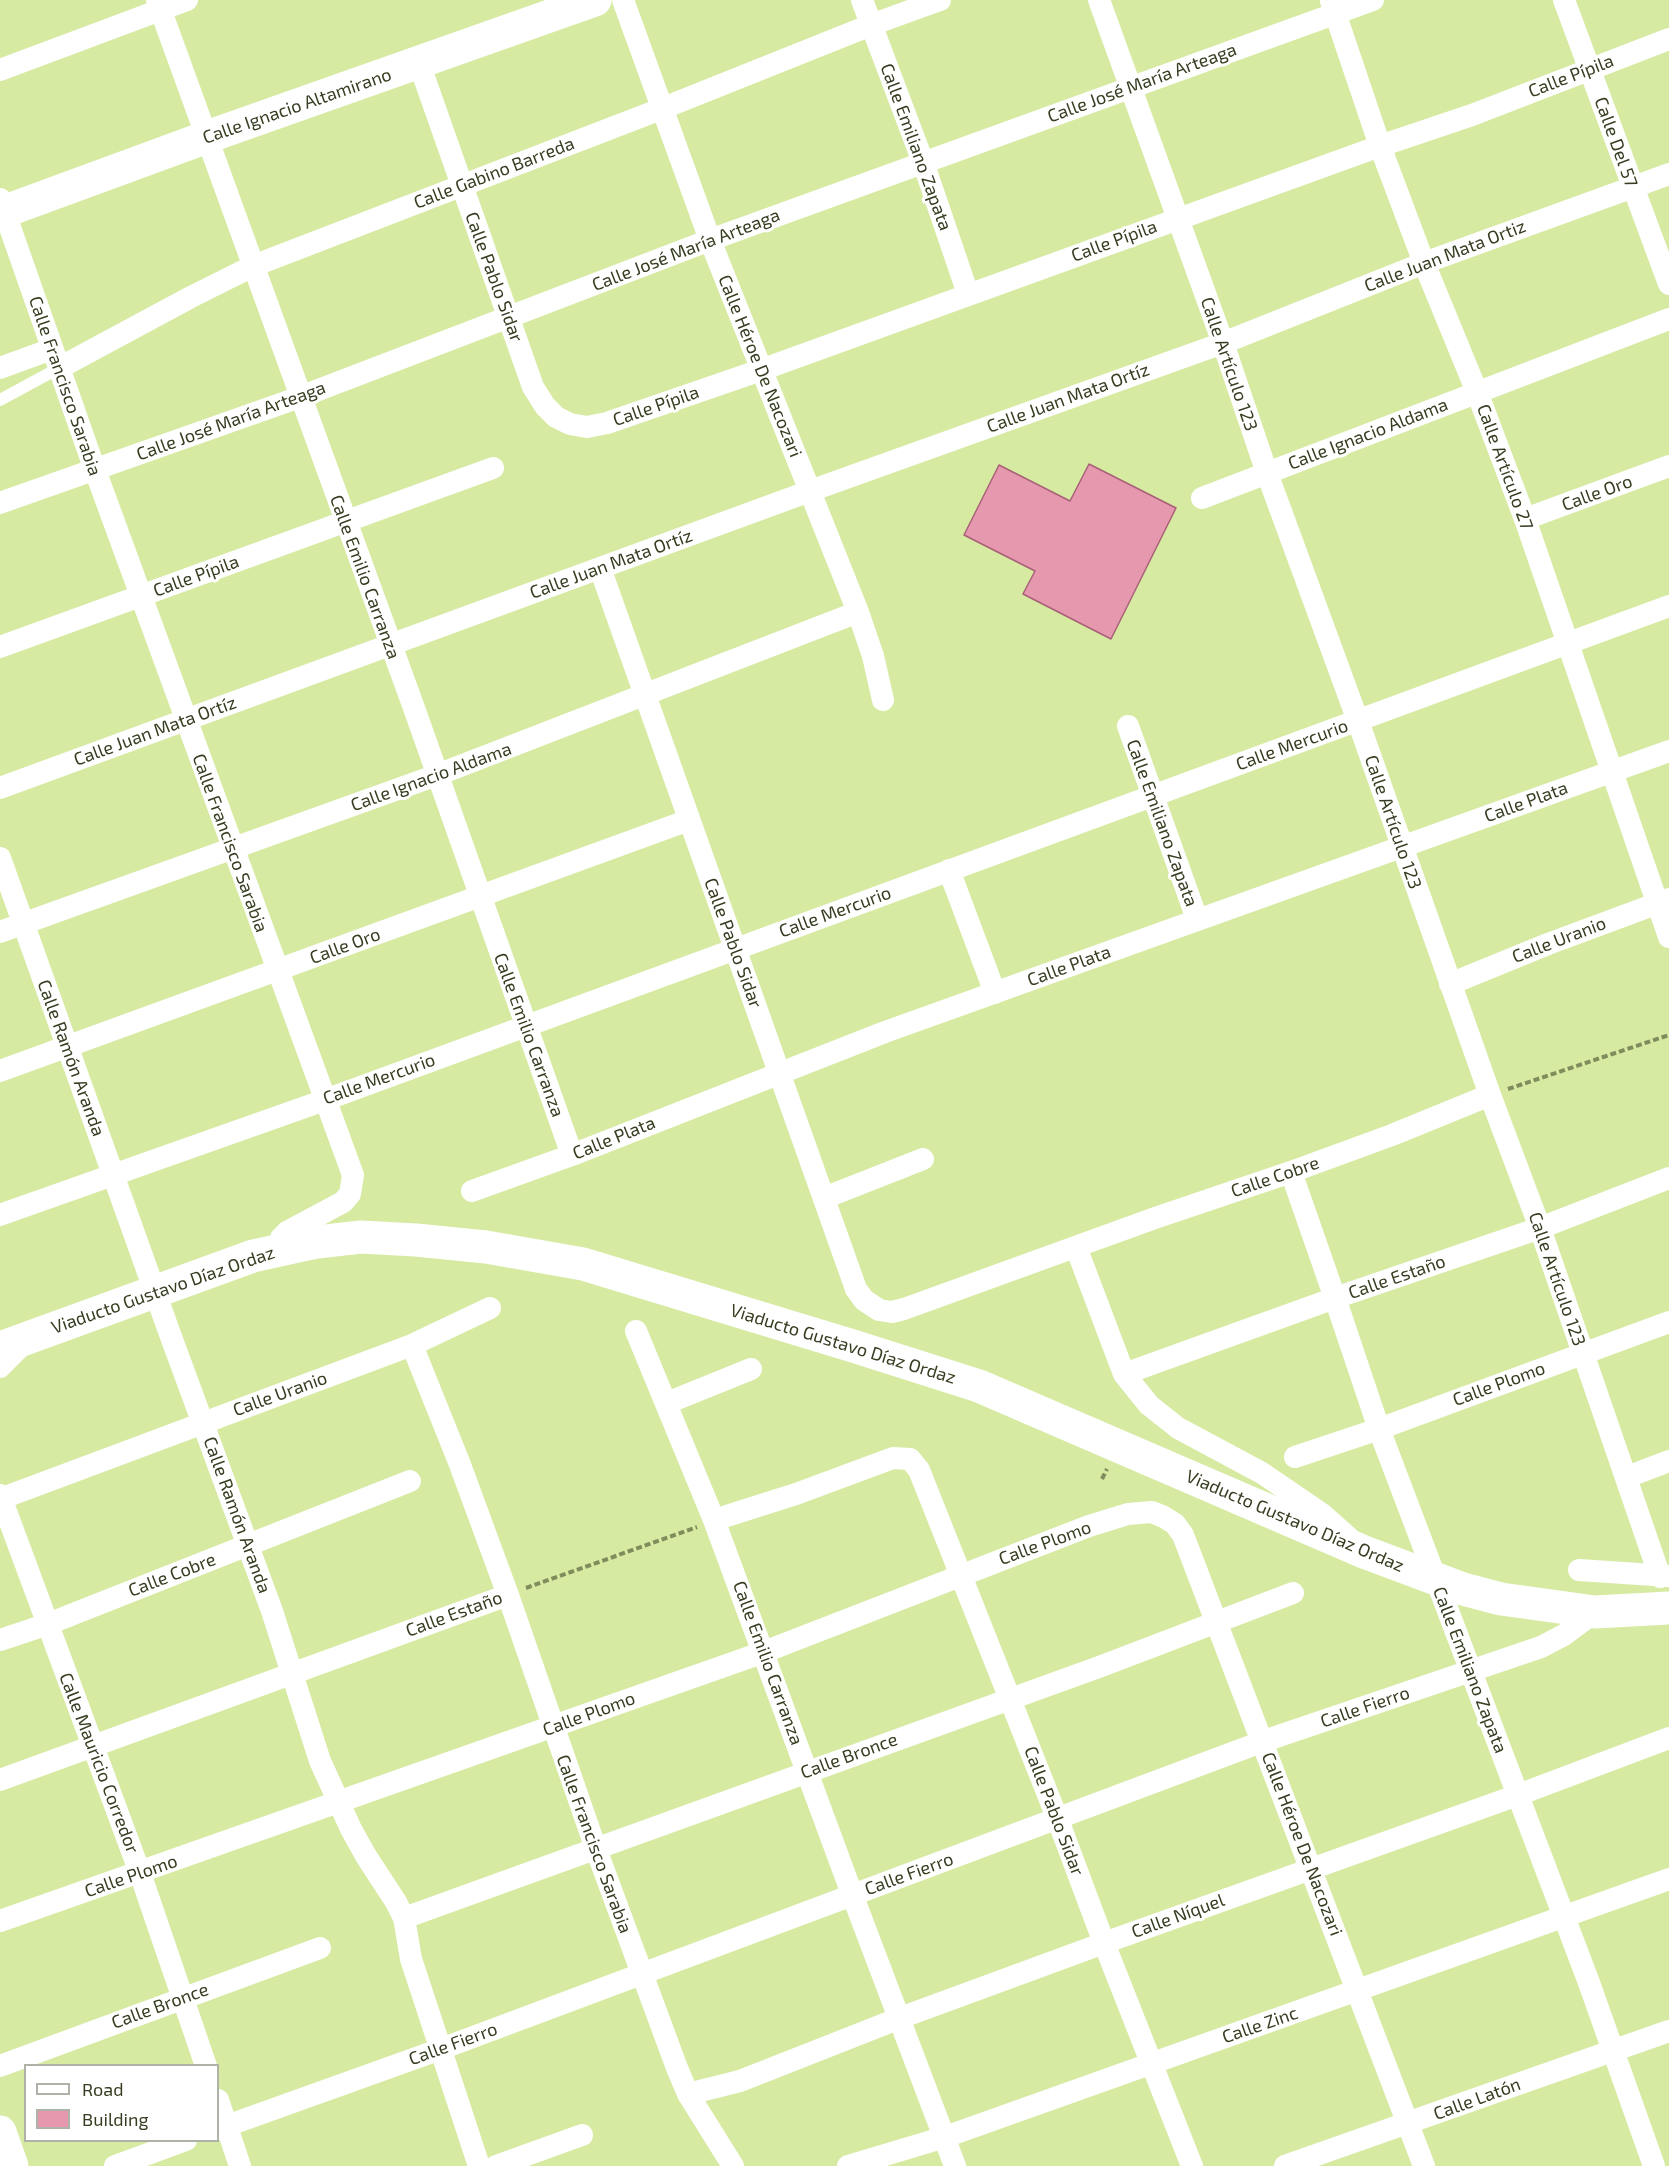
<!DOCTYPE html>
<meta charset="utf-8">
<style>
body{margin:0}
#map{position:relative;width:1669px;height:2166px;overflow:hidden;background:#d6eaa2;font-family:"Exo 2",sans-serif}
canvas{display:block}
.legend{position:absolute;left:24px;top:2064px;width:195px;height:78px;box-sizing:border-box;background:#fff;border:2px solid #afb2a6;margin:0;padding:8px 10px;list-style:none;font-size:18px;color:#363e21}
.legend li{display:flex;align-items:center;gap:12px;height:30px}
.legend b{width:30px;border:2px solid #afb2a6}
</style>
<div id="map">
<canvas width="1669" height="2166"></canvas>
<ul class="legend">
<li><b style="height:8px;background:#fff"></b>Road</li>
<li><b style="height:16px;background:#e698ae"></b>Building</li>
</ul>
</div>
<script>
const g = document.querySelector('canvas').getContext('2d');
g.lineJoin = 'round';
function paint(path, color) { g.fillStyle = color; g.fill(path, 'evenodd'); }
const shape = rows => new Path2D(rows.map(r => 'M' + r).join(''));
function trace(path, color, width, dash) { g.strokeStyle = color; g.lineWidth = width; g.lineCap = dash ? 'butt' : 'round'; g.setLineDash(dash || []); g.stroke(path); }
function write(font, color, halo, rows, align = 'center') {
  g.font = font + ' "Exo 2",sans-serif'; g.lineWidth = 6; g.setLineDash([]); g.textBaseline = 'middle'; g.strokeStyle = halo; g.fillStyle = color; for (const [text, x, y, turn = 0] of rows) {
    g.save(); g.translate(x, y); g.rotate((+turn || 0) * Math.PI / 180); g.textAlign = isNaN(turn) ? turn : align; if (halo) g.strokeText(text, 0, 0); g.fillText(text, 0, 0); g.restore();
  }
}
const building = shape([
 [1089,464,1176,508,1111,639,1023,594,1035,571,964,535,999,465,1070,501,1089,464]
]);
paint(building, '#e698ae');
trace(building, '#a86076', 1.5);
trace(shape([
 [1508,1089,1669,1035],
 [1102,1479,1107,1469],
 [526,1588,697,1527]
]), '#7f8d5c', 4, [6, 3]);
trace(shape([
 [0,400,59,368]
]), '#fff', 12);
trace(shape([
 [157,0,414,708,572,1155],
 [623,0,710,240,858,612,873,656,883,700],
 [862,0,923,162,968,294],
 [1099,0,1223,343,1267,473,1358,721,1490,1095,1540,1228,1660,1577],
 [1564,0,1669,284],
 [1331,1,1380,146,1424,263,1477,392,1525,519,1669,937],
 [419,63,533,387,545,406,556,417,570,424,587,427,607,423,761,370,1380,146,1472,115,1669,39],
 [0,70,187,0],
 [0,199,95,470,353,1175,350,1194,343,1202,287,1232,281,1238,281,1250],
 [0,368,52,349],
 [59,368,191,297,253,266,661,109,871,25,940,0],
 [1202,498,1669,319],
 [0,503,300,397,710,240,1373,0],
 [1525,519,1669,466],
 [600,568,856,1289,864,1300,879,1310,892,1312,904,1309,1155,1218,1291,1172,1392,1135,1490,1095],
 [0,647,493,468],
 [1128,726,1197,919],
 [0,788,810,491,1223,343,1424,263,1669,174],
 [0,858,170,1334,272,1611,320,1761,351,1829,366,1856,396,1902,404,1918,411,1959,479,2166],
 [949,870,995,993],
 [0,932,437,775,858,612],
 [1450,984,1548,944,1669,899],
 [0,1071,689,820],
 [1291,1172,1335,1298,1379,1429,1588,1980,1654,2166],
 [472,1191,572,1155,885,1032,1669,751],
 [824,1198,923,1159],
 [0,1215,325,1100,1669,606],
 [1076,1247,1124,1374,1149,1405,1178,1428,1262,1473,1322,1514,1348,1537],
 [636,1331,714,1520,852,1894,955,2166],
 [412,1345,459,1462,508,1595,596,1849,677,2068,688,2094,733,2166],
 [0,1367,25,1342],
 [1124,1374,1335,1298,1540,1228,1669,1178],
 [667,1403,751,1369],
 [1295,1457,1379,1429,1669,1322],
 [1627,1477,1669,1461],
 [0,1495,140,1873,206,2066],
 [0,1499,412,1345,490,1308],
 [714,1520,796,1494,893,1458,910,1459,919,1470,1058,1820,1104,1943,1192,2166],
 [1579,1570,1669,1576],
 [0,1640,48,1624,410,1481],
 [0,1780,508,1595],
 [404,1918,1099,1667,1293,1593],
 [0,1921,764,1652,1089,1526,1128,1514,1152,1512,1164,1517,1175,1524,1183,1535,1424,2166],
 [0,2066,320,1948],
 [688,2094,740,2081,900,2018,1104,1943,1518,1795,1669,1738],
 [218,2100,240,2166],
 [218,2129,441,2049,1264,1741,1541,1647,1564,1635,1595,1612],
 [115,2166,186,2140],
 [496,2166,582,2135],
 [848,2166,945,2137,1669,1879],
 [1285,2166,1669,2031]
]), '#fff', 22);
trace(shape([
 [0,213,207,137,595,0],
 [0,2132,12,2166]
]), '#fff', 33);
trace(shape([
 [0,1348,253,1256,317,1242,361,1237,416,1240,486,1247,583,1264,853,1346,979,1386,1364,1552,1463,1589,1501,1599,1595,1612,1669,1608]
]), '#fff', 33);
write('18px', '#363e21', '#fff', [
 ["Calle Pípila",1571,76,-21],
 ["Calle José María Arteaga",1142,83,-20],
 ["Calle Ignacio Altamirano",297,106,-19],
 ["Calle Del 57",1616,142,70],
 ["Calle Emiliano Zapata",916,147,70],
 ["Calle Gabino Barreda",494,173,-21],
 ["Calle Pípila",1114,241,-20],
 ["Calle José María Arteaga",686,250,-21],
 ["Calle Juan Mata Ortiz",1445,256,-21],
 ["Calle Pablo Sidar",494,277,70],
 ["Calle Artículo 123",1229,364,71],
 ["Calle Héroe De Nacozari",760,366,68],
 ["Calle Francisco Sarabia",65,386,71],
 ["Calle Juan Mata Ortíz",1068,398,-20],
 ["Calle Pípila",656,406,-19],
 ["Calle José María Arteaga",231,421,-20],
 ["Calle Ignacio Aldama",1368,434,-21],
 ["Calle Artículo 27",1505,467,70],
 ["Calle Oro",1597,493,-20],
 ["Calle Juan Mata Ortíz",611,564,-20],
 ["Calle Pípila",196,576,-20],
 ["Calle Emilio Carranza",365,577,70],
 ["Calle Juan Mata Ortíz",155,731,-20],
 ["Calle Mercurio",1292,745,-20],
 ["Calle Ignacio Aldama",431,777,-20],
 ["Calle Plata",1526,802,-20],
 ["Calle Artículo 123",1393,822,71],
 ["Calle Emiliano Zapata",1162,823,70],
 ["Calle Francisco Sarabia",230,843,70],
 ["Calle Mercurio",835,912,-20],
 ["Calle Uranio",1559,940,-21],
 ["Calle Pablo Sidar",733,943,70],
 ["Calle Oro",345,946,-20],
 ["Calle Plata",1069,966,-20],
 ["Calle Emilio Carranza",529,1035,70],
 ["Calle Ramón Aranda",71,1058,70],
 ["Calle Mercurio",379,1079,-20],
 ["Calle Plata",614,1138,-22],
 ["Calle Cobre",1275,1177,-19],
 ["Calle Estaño",1397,1277,-19],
 ["Calle Artículo 123",1557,1279,71],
 ["Viaducto Gustavo Díaz Ordaz",163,1290,-19],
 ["Viaducto Gustavo Díaz Ordaz",843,1344,17],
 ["Calle Plomo",1499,1384,-20],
 ["Calle Uranio",280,1394,-20],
 ["Calle Ramón Aranda",237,1515,70],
 ["Viaducto Gustavo Díaz Ordaz",1295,1521,23],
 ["Calle Plomo",1045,1543,-20],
 ["Calle Cobre",172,1575,-21],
 ["Calle Estaño",454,1614,-20],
 ["Calle Emilio Carranza",768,1663,70],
 ["Calle Emiliano Zapata",1470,1670,69],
 ["Calle Fierro",1365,1707,-19],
 ["Calle Plomo",589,1714,-20],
 ["Calle Bronce",849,1756,-20],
 ["Calle Mauricio Corredor",99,1763,69],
 ["Calle Pablo Sidar",1054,1811,69],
 ["Calle Francisco Sarabia",594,1844,70],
 ["Calle Héroe De Nacozari",1302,1844,69],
 ["Calle Fierro",909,1874,-20],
 ["Calle Plomo",131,1876,-19],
 ["Calle Níquel",1178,1916,-20],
 ["Calle Bronce",160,2006,-20],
 ["Calle Zinc",1260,2025,-19],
 ["Calle Fierro",453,2044,-20],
 ["Calle Latón",1477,2099,-20]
]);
</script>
